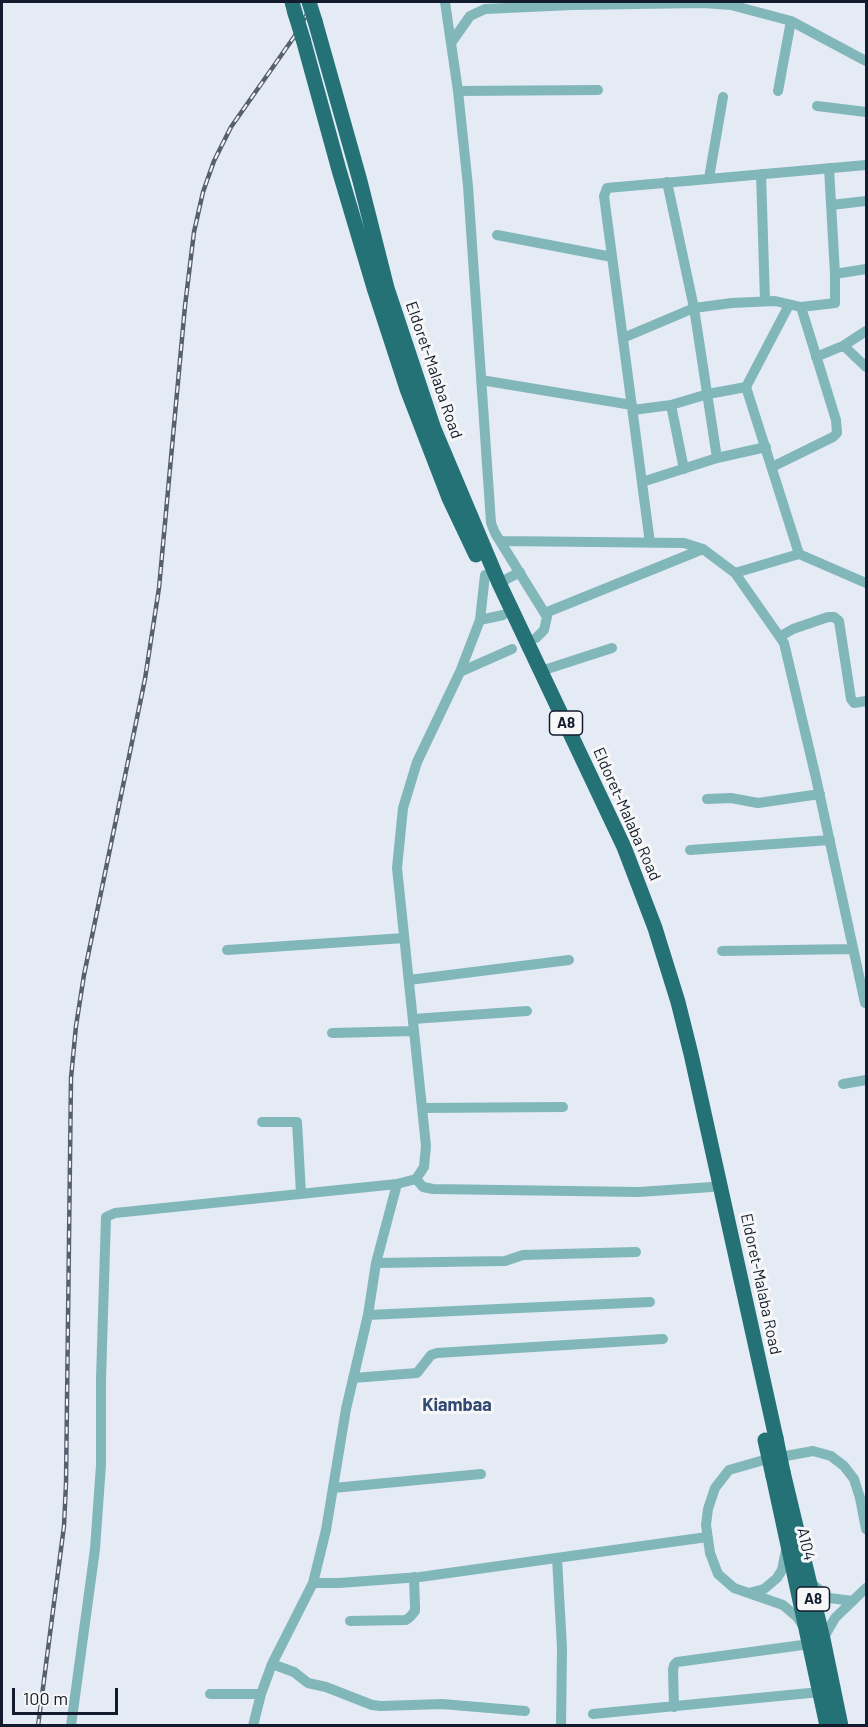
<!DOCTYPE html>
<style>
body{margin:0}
#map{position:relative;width:868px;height:1727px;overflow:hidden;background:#e4ebf5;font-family:Barlow,sans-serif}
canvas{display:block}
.frame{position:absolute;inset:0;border:3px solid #121c2e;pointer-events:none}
.scale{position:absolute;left:12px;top:1688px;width:106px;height:27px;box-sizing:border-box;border:3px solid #121c2e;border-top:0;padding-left:8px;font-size:18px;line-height:21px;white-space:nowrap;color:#121c2e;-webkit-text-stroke:4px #f7f7f7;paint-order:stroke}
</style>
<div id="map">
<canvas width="868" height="1727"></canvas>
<div class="frame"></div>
<div class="scale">100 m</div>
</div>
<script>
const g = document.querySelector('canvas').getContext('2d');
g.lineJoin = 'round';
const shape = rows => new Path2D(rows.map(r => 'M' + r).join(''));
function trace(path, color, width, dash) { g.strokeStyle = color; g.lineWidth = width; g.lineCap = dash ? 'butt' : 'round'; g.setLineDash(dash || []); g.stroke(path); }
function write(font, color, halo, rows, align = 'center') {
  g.font = font + ' Barlow,sans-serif'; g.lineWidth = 6; g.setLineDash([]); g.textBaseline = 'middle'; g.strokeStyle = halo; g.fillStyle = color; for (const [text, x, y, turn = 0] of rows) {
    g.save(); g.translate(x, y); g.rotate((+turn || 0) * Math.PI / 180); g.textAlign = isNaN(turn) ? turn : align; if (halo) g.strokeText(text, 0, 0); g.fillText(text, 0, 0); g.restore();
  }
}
trace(shape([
 [445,2,458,91,468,186,491,523,495,533,547,617,544,630,536,638],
 [451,43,470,16,485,9,572,5,703,3,731,5,791,21,866,61],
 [458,91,598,90],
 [778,91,791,21],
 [817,106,866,112],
 [761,174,765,301],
 [709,178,723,97],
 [667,182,694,308,717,458],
 [831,205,866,201],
 [497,235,612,257],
 [835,274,866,269],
 [789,305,746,387,799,554],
 [623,338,694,308,732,303,775,301,801,307,835,303,835,274,829,168],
 [843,346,866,331],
 [816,357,840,347,845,347,866,367],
 [481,380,632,405],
 [671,405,684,469],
 [633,410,671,405,708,394,746,387],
 [772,467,833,437,837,433,836,420,801,307],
 [642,482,717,458,766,447],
 [500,541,684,543,703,549,735,573,784,643,816,778,865,1003],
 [650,543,604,196,607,188,866,165],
 [735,573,799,554,866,583],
 [499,583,520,572],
 [545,613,703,549],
 [480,620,503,615],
 [781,636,793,629,828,617,834,617,839,621,851,699,854,703,866,701],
 [541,671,612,648],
 [460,672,480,620,485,575],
 [707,799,731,798,758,803,820,794],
 [690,850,830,840],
 [227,950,404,938],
 [722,951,853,949],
 [409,980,569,960],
 [413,1019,527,1011],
 [332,1033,414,1031],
 [843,1084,866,1080],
 [423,1108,563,1107],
 [262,1122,297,1122,301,1193],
 [416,1179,423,1187,433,1189,639,1192,712,1187],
 [376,1263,505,1261,523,1255,636,1252],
 [368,1315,650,1302],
 [353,1378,417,1373,431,1355,437,1353,663,1339],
 [333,1488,481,1474],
 [557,1558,562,1648,561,1726],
 [809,1581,829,1598,853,1601],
 [313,1583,339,1583,420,1577,707,1537],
 [749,1593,764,1589,777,1578,782,1570,786,1550],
 [350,1621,406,1620,410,1617,415,1611,415,1607,414,1577],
 [803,1626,797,1617,783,1605,734,1588,718,1574,710,1553,706,1525,708,1509,715,1488,729,1470,764,1460,813,1451,831,1456,844,1466,854,1479,860,1498,866,1529],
 [823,1639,835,1618,866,1588],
 [272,1664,294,1672,308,1683,326,1687,372,1705,381,1706,442,1704,525,1711],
 [210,1694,261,1694],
 [674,1707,673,1670,674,1665,677,1662,810,1644],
 [593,1714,820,1692],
 [71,1726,95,1549,101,1465,101,1379,106,1217,115,1213,397,1184,416,1179,424,1167,426,1146,397,868,403,808,417,762,460,672,512,649],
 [253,1726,261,1694,272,1664,313,1583,326,1530,346,1409,368,1315,376,1263,397,1184]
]), '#82b7ba', 10);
trace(shape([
 [292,2,295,13],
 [315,21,360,181,387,288,434,429,499,583,624,847,655,928,678,1002,691,1054,776,1438],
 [303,39,339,170,375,291,407,389,449,498,476,555],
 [783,1472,823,1639,841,1726],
 [773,1476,827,1726]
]), '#247276', 15);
const rail = shape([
 [38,1726,64,1526,66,1483,71,1078,76,1026,84,975,145,679,159,588,185,306,194,232,203,192,214,161,231,127,294,37,314,2]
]);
trace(rail, '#57606f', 4.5);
trace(rail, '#f7f7f7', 2, [7]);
trace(shape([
 [309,2,315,21],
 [295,13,303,39],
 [776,1438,783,1472],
 [765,1440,773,1476]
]), '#247276', 15);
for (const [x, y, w] of [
 [566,723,33],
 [813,1599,33]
]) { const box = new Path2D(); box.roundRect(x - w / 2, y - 12, w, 24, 4.5); g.fillStyle = '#f7f7f7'; g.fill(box); trace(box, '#121c2e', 1.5); }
write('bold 15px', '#121c2e', null, [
 ["A8",566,723],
 ["A8",813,1599]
]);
write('16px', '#121c2e', '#f7f7f7', [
 ["Eldoret-Malaba Road",434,370,71],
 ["Eldoret-Malaba Road",627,814,66],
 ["Eldoret-Malaba Road",761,1284,78],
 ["A104",806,1544,78]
]);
write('bold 18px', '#314973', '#f7f7f7', [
 ["Kiambaa",457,1405]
]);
</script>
